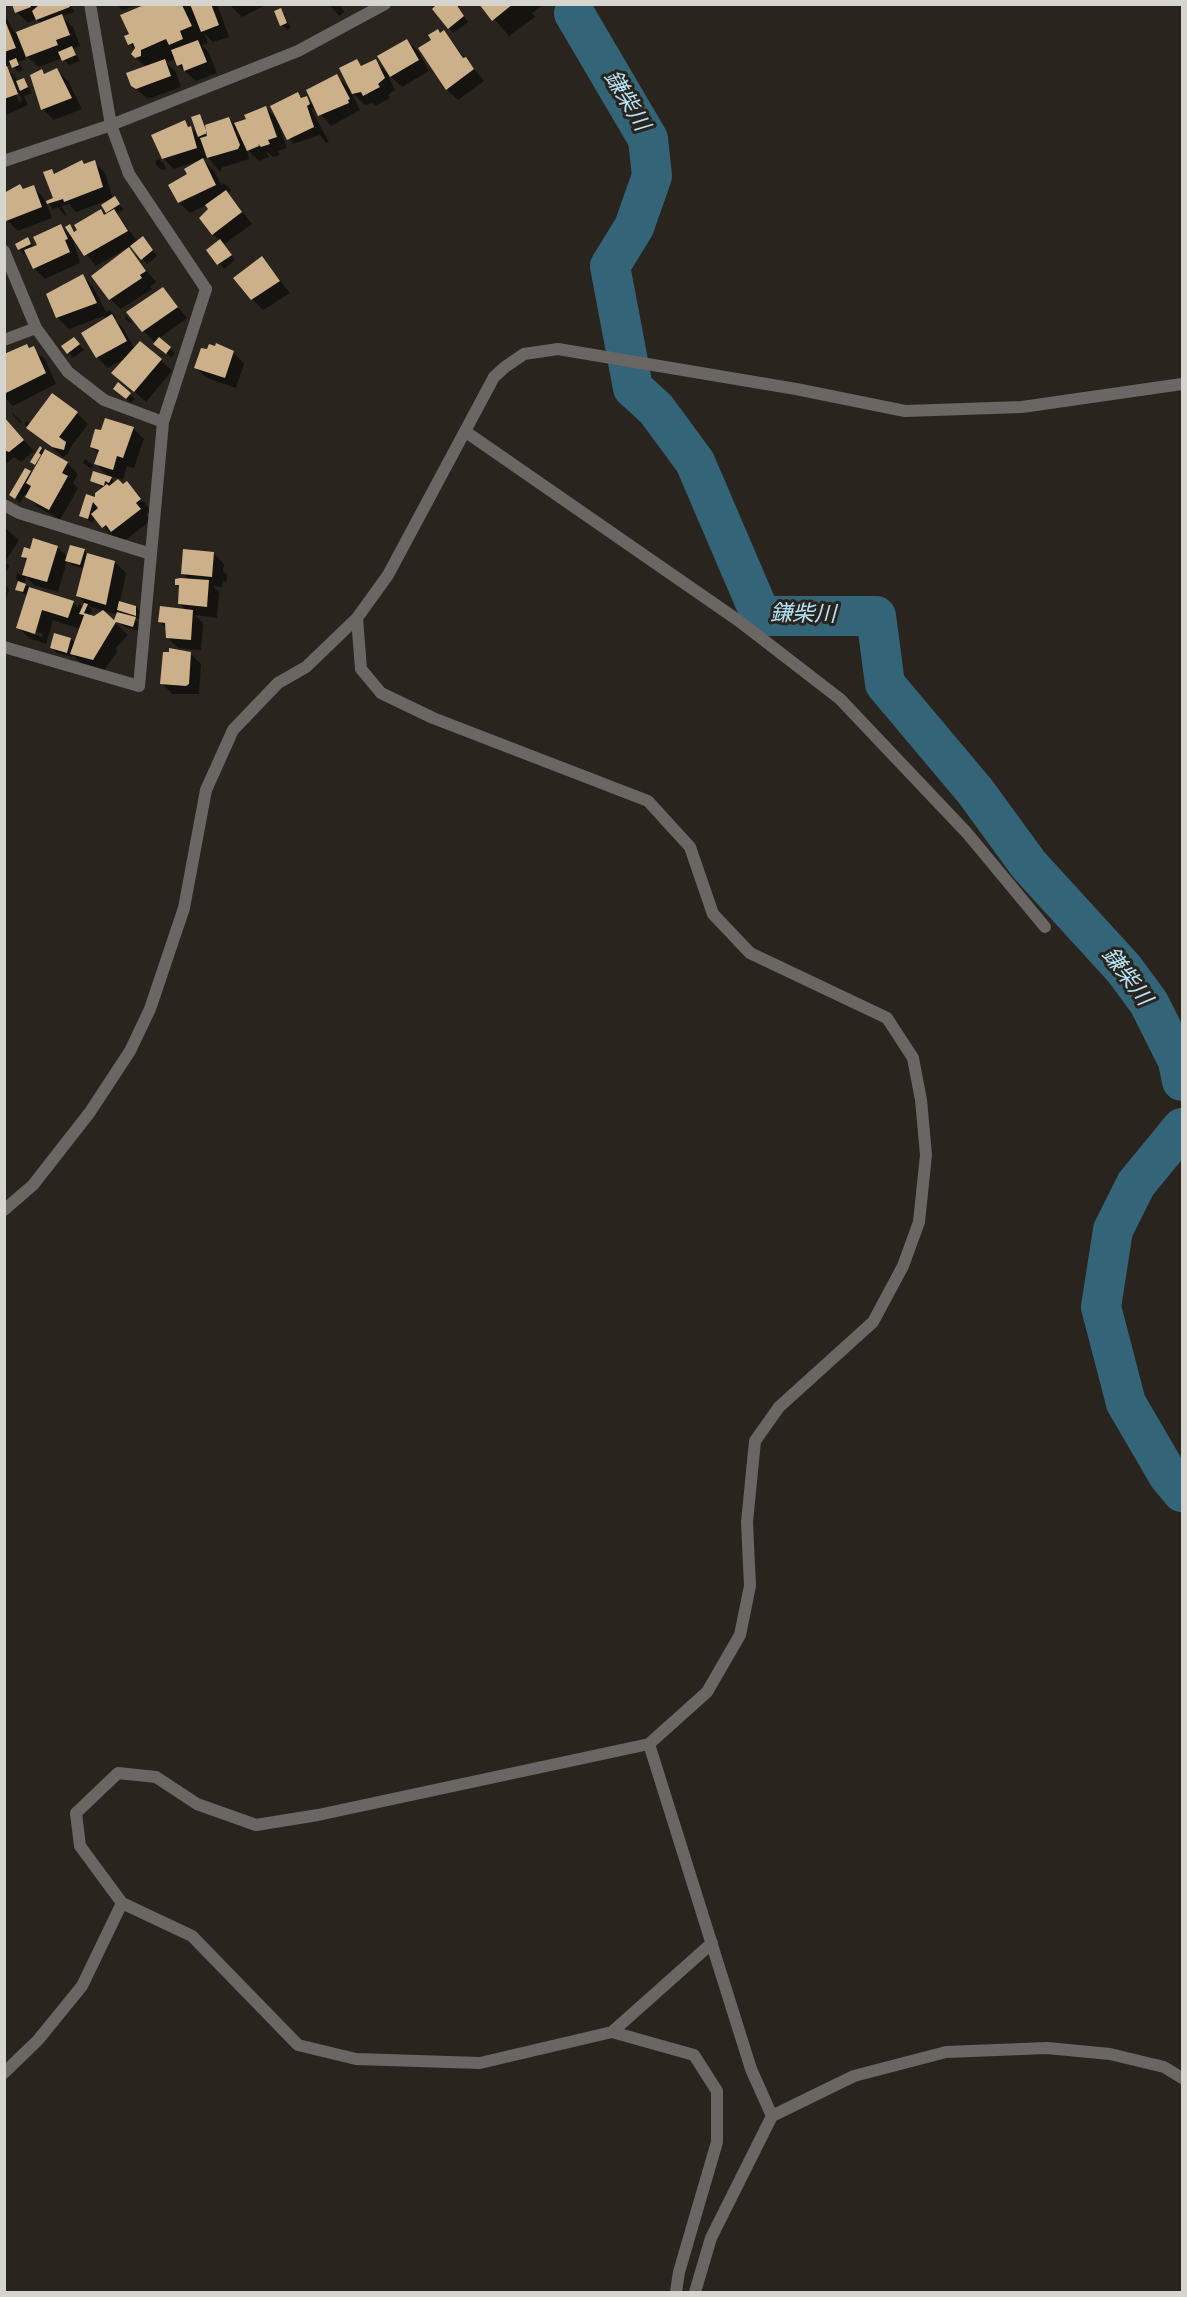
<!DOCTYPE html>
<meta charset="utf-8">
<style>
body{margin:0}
#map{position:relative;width:1187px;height:2297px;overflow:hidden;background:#29251e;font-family:"Archivo Narrow",sans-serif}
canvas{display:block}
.frame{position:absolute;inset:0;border:6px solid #d6d4cf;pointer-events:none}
</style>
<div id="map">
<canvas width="1187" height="2297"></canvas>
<div class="frame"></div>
</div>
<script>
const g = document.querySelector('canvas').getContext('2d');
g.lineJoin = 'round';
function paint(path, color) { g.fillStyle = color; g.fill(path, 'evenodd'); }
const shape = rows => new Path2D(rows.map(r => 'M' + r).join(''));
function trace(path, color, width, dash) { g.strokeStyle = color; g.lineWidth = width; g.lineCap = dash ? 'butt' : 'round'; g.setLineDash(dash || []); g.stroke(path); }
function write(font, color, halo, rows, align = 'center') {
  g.font = font + ' "Archivo Narrow","Noto Sans JP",sans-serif'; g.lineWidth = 6; g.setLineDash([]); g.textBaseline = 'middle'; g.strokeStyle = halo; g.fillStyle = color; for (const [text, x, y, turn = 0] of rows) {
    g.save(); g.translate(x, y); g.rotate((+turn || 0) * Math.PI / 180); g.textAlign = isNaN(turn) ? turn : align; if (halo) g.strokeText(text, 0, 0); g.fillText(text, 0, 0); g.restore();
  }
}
paint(shape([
 [14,4,71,4,74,12,62,16,73,27,80,46,72,49,80,61,69,65,62,58,39,67,23,52,26,59,18,62,23,70,18,72,12,64,7,66,4,63,4,15,16,34,42,24,37,19,28,23,17,12],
 [117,4,142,4,122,10],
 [150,4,187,4,195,12,192,4,217,4,229,37,213,42,204,33,208,43,202,45,209,53,217,73,196,81,178,65,176,58,167,63,176,72,181,87,148,99,132,86,146,67,133,55,134,49,126,37,131,34,122,16],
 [229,4,268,4,242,17],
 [329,4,339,4,344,12,339,16],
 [455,4,468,22,454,33,449,28],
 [481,4,544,4,532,13,535,17,509,36],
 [281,9,291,28,287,30,282,25],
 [444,32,484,81,458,100,447,90,420,49],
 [407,40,418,51,429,71,402,87,388,74],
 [357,61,362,66,375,61,387,73,395,90,388,95,390,98,375,106,372,103,365,105,350,90,360,110,331,126,316,108,311,109,329,142,326,143,320,135,293,144,281,125,279,126,287,148,278,151,280,155,273,157,266,151,269,157,259,161,247,149,249,159,221,168,222,170,220,172,208,157,202,159,214,171,221,185,224,183,229,188,231,191,228,193,252,224,223,245,235,260,224,269,208,250,220,241,213,234,210,209,207,205,190,213,179,202,197,161,174,169,163,158,185,122,199,136,199,116,203,120,200,120,208,141,211,140,203,120,206,126,229,118,235,125,266,108,279,121,298,94,315,106,336,76,352,91],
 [7,68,19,82,24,80,32,93,24,96,28,105,4,116,4,69],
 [10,79,13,79,22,101,19,102],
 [57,70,68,81,82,109,54,120,43,109,42,71,46,75],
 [159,159,164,164,166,169,161,170,156,165,155,161],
 [94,162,105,173,113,199,124,209,117,214,138,242,148,243,157,256,147,264,132,245,96,266,72,237,80,263,45,279,34,268,27,253,24,254,19,249,28,239,34,247,61,226,70,235,70,226,75,232,100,211,106,216,109,214,103,206,111,199,76,212,69,204,61,206,67,215,65,216,58,207,53,209,47,202,55,199,51,170,56,175],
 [20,186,25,190,33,187,44,198,52,218,18,231,7,220,4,194],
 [129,249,156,282,150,287,152,289,121,309,110,299],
 [262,258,290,293,263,310,252,299],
 [83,276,93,287,106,312,110,310,116,317,114,319,122,327,135,349,161,360,172,371,146,402,113,373,126,358,108,368,97,357,83,333,107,319,104,316,69,329,58,318,47,294],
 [163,289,187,318,158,339,175,353,172,358,143,331],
 [125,315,130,320,133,324,126,320],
 [79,344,84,350,73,358,63,347],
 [27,345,45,359,56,384,13,406,4,397,4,356],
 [208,351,233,352,244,364,236,388,207,378,196,368],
 [120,394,130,394,135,399,131,403],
 [13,413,22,422,20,423,12,414],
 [77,413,88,424,70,448,68,454,63,457,24,424,27,421,31,424],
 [4,419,34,451,21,462,14,457,5,465],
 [133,428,144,439,134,468,127,466,123,480,107,475,115,483,123,486,127,483,138,494,151,511,146,514,151,520,123,542,117,536,114,538,95,517,93,523,81,516,104,488,92,481,110,478,96,464,99,454,91,447],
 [40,448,67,463,78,474,73,483,78,488,60,520,38,507,25,494,20,503,11,495,30,472,33,475,37,467,32,462],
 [85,459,93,465,91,469,83,463],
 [4,527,19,540,5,562,10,566,4,575],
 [57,547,68,557,84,550,88,555,115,562,126,573,120,603,136,607,141,612,140,620,134,618,140,624,138,631,123,626,118,621,118,615,88,606,92,610,89,617,94,618,103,612,128,635,115,649,118,651,104,670,82,664,73,655,72,657,57,653,52,648,71,639,75,643,80,629,53,620,46,644,29,638,18,627,28,596,17,590,19,582,16,578,17,573,23,576,28,561,23,556,31,551],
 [67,561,72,565,85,569,77,595,85,603,84,608,79,604,78,608,73,602,24,585,26,577,34,585,58,592],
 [29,630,43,634,42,637,29,633],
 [213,553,224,564,223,571,227,575,226,583,223,580,222,587,213,586,219,592,217,618,195,615,203,623,201,650,178,648,167,637,166,628,160,622,187,611,179,603,180,588,177,584,190,581,183,573],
 [4,584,9,589,4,605],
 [190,653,201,664,199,694,172,694,162,683]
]), '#0007');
trace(shape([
 [574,13,648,139,652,176,634,227,610,266,633,388,656,409,695,462,761,616,876,616,885,684,975,791,1029,865,1124,969,1149,1003,1178,1061,1182,1081],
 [1182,1128,1136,1184,1113,1230,1101,1307,1126,1403,1168,1475,1182,1492]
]), '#346477', 40);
paint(shape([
 [12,4,30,4,31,7,15,13],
 [40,4,69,4,70,7,36,20,32,11],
 [190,4,211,4,219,25,201,32],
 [437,4,456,4,464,16,448,29,432,9],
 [479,4,513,4,492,21],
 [144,5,182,5,192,26,180,31,183,39,169,45,166,39,141,50,141,56,135,58,131,54,135,48,133,43,128,45,124,36,129,34,120,15],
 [281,8,287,23,280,26,274,11],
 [62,14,70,35,56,40,58,45,26,57,16,32],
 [4,18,16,48,4,52],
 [438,29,440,33,444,30,463,58,466,57,474,69,446,90,418,48,431,40,428,35],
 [407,39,419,60,390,77,377,56],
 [198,40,207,62,184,71,182,64,177,66,171,50],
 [72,46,76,55,62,61,58,52],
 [16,58,19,65,12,68,9,61],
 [165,59,171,76,136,89,131,86,126,73],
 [357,59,361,66,376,59,385,78,378,84,380,87,363,96,361,92,352,94,339,68],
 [7,66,18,94,4,99,4,67],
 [57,68,72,98,41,110,30,75,42,69,44,74],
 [337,74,350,99,348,100,349,103,318,116,306,90],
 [24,78,28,87,20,91,16,81],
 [298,92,301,98,307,96,310,104,307,106,314,127,287,140,270,106],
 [266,106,277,137,268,140,270,144,261,147,258,144,259,146,247,151,234,123,246,119,244,115],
 [200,114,207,133,198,137,191,117],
 [229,117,240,145,238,149,207,158,200,138,207,136,205,125],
 [185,120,188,127,191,126,197,148,162,159,151,135],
 [203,158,216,185,178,203,168,185,187,174,184,169],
 [82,160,84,164,95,160,103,187,64,202,63,199,47,204,46,201,53,198,43,172,52,169,54,174],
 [20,184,23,189,34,185,42,207,6,221,4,193],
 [226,190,242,212,212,235,199,218,208,209,205,205],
 [115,196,120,204,106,213,101,205],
 [101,209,104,215,114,209,128,231,84,256,65,227,70,224,74,232,77,230,74,225],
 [61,224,68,239,65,240,70,252,33,269,24,250,37,245,33,237],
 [143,236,153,250,141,260,130,246],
 [28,237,31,244,18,250,15,244],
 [220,239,232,255,217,265,206,250],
 [129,247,146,271,140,275,142,278,109,300,91,276],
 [262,256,280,281,251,300,233,278],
 [83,274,97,303,56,318,46,294],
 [163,287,178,307,142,332,126,312],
 [112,314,127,341,96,358,81,333],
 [74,337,80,344,67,354,61,346],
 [159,337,171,347,166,354,153,344],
 [140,341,162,359,134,392,111,373],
 [216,343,234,351,225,378,194,368,201,348,207,349,209,344,215,346],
 [27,344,29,348,34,346,46,373,4,394,4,354],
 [118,382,131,393,126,399,113,389],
 [52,393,78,412,59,437,66,442,64,450,52,447,26,428],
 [4,417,24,440,9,452,4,450],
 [105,418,134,427,123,458,117,456,113,470,94,464,99,450,90,447,95,429,101,430],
 [40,446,42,448,39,453,41,455,35,465,30,462],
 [45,449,68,462,62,473,68,476,49,510,25,497,31,486,26,483],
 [25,468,31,471,15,499,9,495],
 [93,471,112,477,109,483,105,481,104,486,90,481],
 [118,479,123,484,127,481,141,499,136,503,141,509,111,532,106,525,102,528,91,514,98,508,93,502,88,519,79,516,86,494,95,497,95,493,107,484,109,486],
 [33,538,58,546,47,582,22,575,27,558,21,557,24,547,30,549],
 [70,545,85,549,80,565,65,561],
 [183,549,214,552,212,577,181,574],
 [87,553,115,561,106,605,76,596],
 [180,578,209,580,207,607,178,604,179,585,175,585,175,579],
 [18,581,26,584,23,592,15,590],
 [29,587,74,601,68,618,42,610,35,634,16,628],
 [119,601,136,606,136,616,117,610],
 [84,603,88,604,84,613,94,616,103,610,114,620,117,612,136,617,133,627,116,622,93,660,70,654,84,615,79,614],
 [160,606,193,610,191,640,166,638,165,623,158,622],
 [54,633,71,638,67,653,50,648],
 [169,648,191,652,189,684,186,686,160,684,163,652,169,652]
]), '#cbb08a');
trace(shape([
 [466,432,739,621,840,699,967,833,1045,927],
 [357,618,361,669,381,693,433,718,648,801,690,847,713,914,750,953,887,1018,913,1058,921,1100,926,1155,919,1222,903,1266,873,1322,779,1407,755,1441,747,1522,750,1586,740,1635,707,1692,649,1744,318,1815,256,1825,197,1804,156,1777,118,1773,76,1813,80,1846,122,1903,192,1936,298,2045,356,2059,480,2063,612,2032,694,2055,717,2091,717,2142,679,2272,676,2292],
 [4,1210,33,1185,90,1112,130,1051,150,1009,184,908,206,790,233,730,278,683,306,667,357,618,388,575,494,377,505,367,524,354,558,349,796,389,905,411,1022,407,1182,384],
 [649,1744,751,2069,772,2116],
 [612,2032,712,1943],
 [4,2073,38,2040,82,1986,122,1903],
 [695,2292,711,2238,772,2116,854,2076,946,2052,1047,2048,1110,2054,1164,2067,1182,2078]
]), '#696663', 12);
trace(shape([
 [4,251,36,328,68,372,104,400,163,422],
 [4,340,36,328],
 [4,505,19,513,151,554],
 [4,647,139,686,163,422,206,289]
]), '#696663', 12);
trace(shape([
 [90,4,111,125,129,174,206,289],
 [4,161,111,125,298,51,385,4]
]), '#696663', 12);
write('italic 22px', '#b6e3f7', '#29251e', [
 ["鎌柴川",626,101,59],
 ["鎌柴川",803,615,1],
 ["鎌柴川",1126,977,53]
]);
</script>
